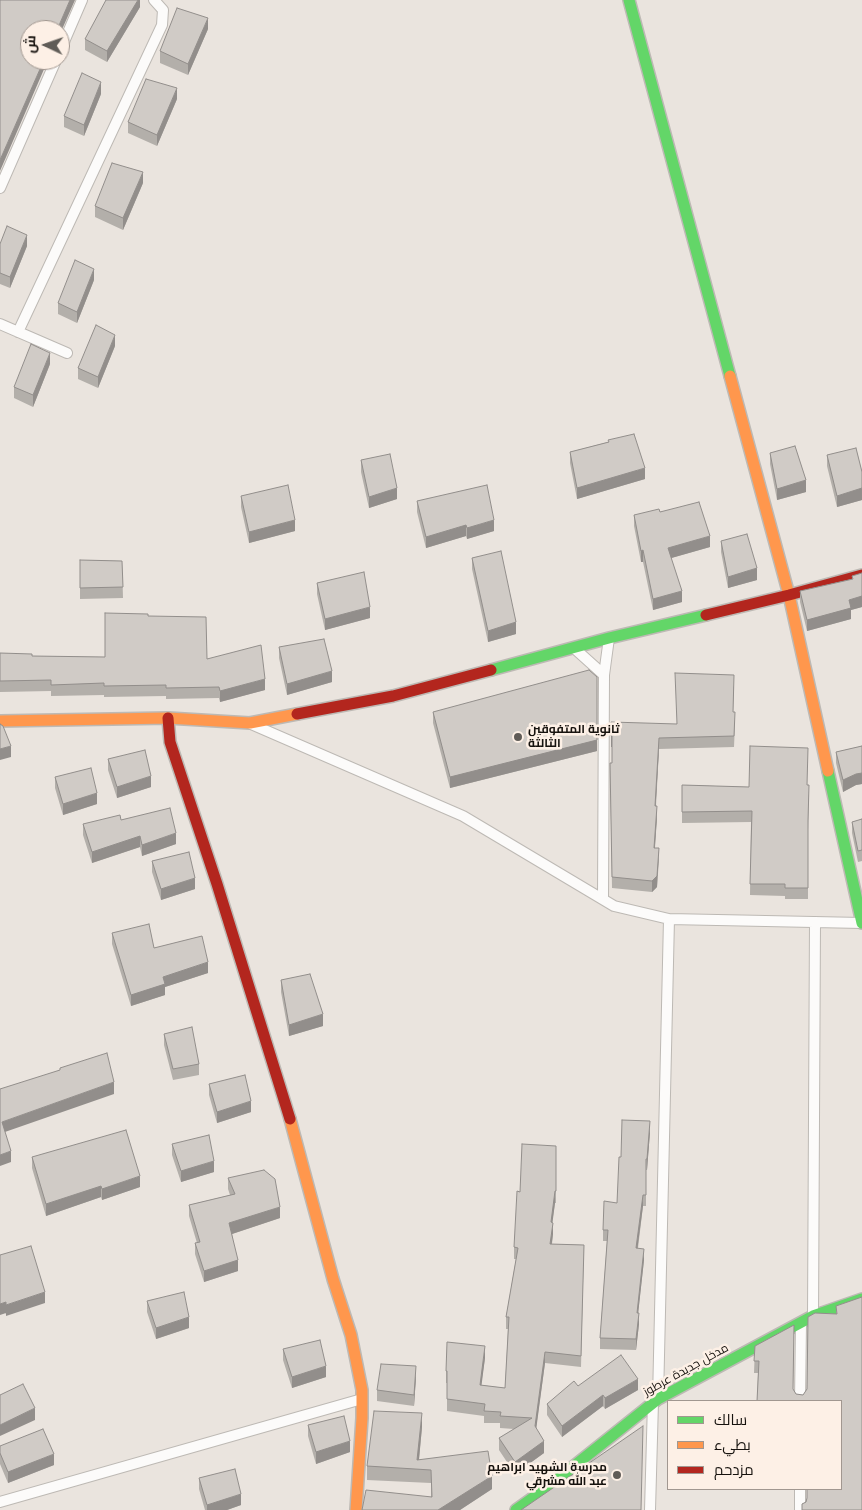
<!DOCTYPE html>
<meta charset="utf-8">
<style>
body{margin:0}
#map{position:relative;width:862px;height:1510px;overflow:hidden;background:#eae4de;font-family:"Fira Sans",Cairo,sans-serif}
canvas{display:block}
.legend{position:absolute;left:667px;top:1400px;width:175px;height:90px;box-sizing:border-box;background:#fdf0e6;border:1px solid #a19790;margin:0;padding:6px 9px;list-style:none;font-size:15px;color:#16120e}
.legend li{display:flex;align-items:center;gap:10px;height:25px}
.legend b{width:25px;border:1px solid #a19790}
.north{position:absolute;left:20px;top:20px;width:50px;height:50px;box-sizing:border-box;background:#fdf0e6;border:1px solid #a19790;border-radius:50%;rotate:273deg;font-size:14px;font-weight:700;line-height:20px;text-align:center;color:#16120e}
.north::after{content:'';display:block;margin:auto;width:18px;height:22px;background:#605c57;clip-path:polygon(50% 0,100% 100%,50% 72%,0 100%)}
</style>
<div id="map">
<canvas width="862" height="1510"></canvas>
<ul class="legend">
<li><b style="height:6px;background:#63d668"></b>سالك</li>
<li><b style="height:6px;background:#ff974d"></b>بطيء</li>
<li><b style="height:6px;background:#b3261e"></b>مزدحم</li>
</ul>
<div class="north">ش</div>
</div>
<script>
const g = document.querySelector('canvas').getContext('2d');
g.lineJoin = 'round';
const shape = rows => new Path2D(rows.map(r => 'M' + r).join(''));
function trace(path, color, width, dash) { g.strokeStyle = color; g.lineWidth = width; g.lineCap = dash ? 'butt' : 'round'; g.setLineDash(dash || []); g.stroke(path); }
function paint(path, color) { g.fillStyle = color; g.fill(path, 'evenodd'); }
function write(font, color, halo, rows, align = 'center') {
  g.font = font + ' "Fira Sans",Cairo,sans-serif'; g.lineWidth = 5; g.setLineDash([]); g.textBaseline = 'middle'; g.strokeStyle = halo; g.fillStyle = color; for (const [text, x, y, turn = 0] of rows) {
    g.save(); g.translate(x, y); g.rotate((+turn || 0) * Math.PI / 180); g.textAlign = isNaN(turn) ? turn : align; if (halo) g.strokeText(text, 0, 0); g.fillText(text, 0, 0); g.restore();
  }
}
const street = shape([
 [60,51,82,0],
 [0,188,56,60],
 [0,324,67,353],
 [18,332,162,25,163,10,154,0],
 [574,648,604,675],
 [251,724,463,816,614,906,669,919,862,923],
 [603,899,604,675,609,638],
 [813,1316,815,922],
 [658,1399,669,919],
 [800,1401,801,1324],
 [0,1502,362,1399],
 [650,1510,653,1402],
 [800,1510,800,1489]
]);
const fast = shape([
 [629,0,730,376],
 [491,670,609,638,706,615],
 [828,771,862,923],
 [516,1510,544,1490,658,1399,813,1316,862,1299]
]);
const slow = shape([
 [730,376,789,595,828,771],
 [0,721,168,718,250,723,297,714],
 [290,1119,333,1279,351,1335,362,1390,362,1418,356,1510]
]);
const jam = shape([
 [706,615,789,595,862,575],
 [297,714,393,696,491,670],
 [168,718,170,742,217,884,290,1119]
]);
trace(street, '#bdb9b4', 12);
trace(fast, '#bdb9b4', 14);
trace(slow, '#bdb9b4', 14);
trace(jam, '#bdb9b4', 14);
trace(street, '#fcfbfa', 10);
trace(fast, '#63d668', 11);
trace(slow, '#ff974d', 11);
trace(jam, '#b3261e', 11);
paint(shape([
 [140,0,140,7,107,62,85,50,85,39],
 [208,29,188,75,160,63,160,51],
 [101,94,84,136,64,127,64,116],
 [177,99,157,146,128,133,128,122],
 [143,183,123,230,95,217,95,206],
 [0,244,27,246,10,288,0,284],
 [94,280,77,323,58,314,58,303],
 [115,346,98,388,78,379,78,368],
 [50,364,33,407,14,398,14,387],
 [608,442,645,479,577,499,570,463,570,452],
 [770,453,806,492,777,500,770,464],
 [827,455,862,472,862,500,837,507,827,466],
 [361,460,397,499,369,508,361,472],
 [241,496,295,531,249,543,241,507],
 [417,501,494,531,467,539,466,536,426,548,417,512],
 [660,512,710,547,671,558,682,602,653,610,643,562,641,562,634,526,634,515],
 [721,541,757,580,728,588,721,552],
 [472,558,516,634,488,642,472,569],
 [80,560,122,561,123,598,80,599],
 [862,573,862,607,851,610,851,619,807,631,800,602,800,591,852,579,852,576],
 [317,583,370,618,325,630,317,594],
 [148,616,207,659,265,690,220,702,219,698,166,699,166,696,104,697,104,695,51,696,51,691,0,692,0,653,32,656,105,657],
 [279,647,332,682,287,695,279,658],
 [734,686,733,712,735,723,734,747,659,749,656,806,657,817,655,848,659,860,657,887,652,892,612,888,610,763,612,763,612,747,611,747,676,724],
 [433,712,597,751,450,788,433,723],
 [862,746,862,784,856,785,843,792,836,763,836,752],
 [108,759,151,787,117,798,108,770],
 [55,777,97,804,63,815,55,788],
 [682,785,749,787,807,785,809,796,808,830,808,899,785,899,785,896,750,895,751,822,682,823],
 [862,819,862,861,858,862,852,833,852,822],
 [121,820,176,844,142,856,140,847,92,863,83,835,83,824],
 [152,861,195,889,161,900,152,872],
 [112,933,154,948,208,973,165,987,165,995,131,1006,112,944],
 [281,980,323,1026,289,1036,281,992],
 [164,1034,199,1064,199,1075,173,1080,164,1045],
 [209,1084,251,1112,217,1123,209,1095],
 [650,1132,647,1170,646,1170,646,1206,643,1206,638,1248,644,1260,638,1313,639,1324,636,1350,600,1349,600,1338,607,1241,603,1241,603,1230,617,1203,621,1157],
 [172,1144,214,1172,181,1182,172,1155],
 [556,1146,556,1203,555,1203,552,1223,553,1234,552,1244,584,1245,581,1367,545,1363,536,1428,544,1453,515,1474,499,1450,499,1438,514,1429,500,1428,500,1423,484,1423,484,1416,447,1411,447,1383,446,1383,446,1371,485,1358,481,1385,505,1388,508,1329,506,1329,506,1317,516,1259,514,1259,514,1247],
 [32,1157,140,1187,102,1200,101,1197,46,1216,32,1168],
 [228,1178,280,1218,232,1234,238,1271,204,1282,195,1254,195,1243,197,1243,189,1216,189,1205,230,1195,228,1189],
 [862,1297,862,1510,802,1510,802,1504,806,1502,807,1498,807,1489,841,1489,841,1401,757,1401,758,1373,754,1373,755,1346,794,1325,793,1389,796,1394,803,1395,807,1389,808,1317,815,1313,836,1314,836,1306],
 [147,1301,189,1328,156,1339,147,1312],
 [283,1349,326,1377,292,1388,283,1360],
 [416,1377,414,1406,377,1401,377,1390],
 [578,1386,638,1390,605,1409,603,1406,562,1437,547,1415,547,1404],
 [308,1425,350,1452,316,1464,308,1436],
 [422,1427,419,1460,492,1489,460,1510,362,1510,431,1497,431,1483,367,1480,367,1466],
 [0,1446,54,1465,8,1483,0,1464],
 [199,1478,241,1505,227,1510,205,1510,199,1489]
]), '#b3afaa');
paint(shape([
 [70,0,75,0,60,34,60,30,57,30],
 [138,0,140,0,140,7,107,62,107,51],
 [208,18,208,29,188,75,188,64],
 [44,60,48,60,0,171,0,160],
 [101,82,101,94,84,136,84,125],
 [177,88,177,99,157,146,157,135],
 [143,172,143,183,123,230,123,218],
 [27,235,27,246,10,288,10,277],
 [94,269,94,280,77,323,77,312],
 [115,335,115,346,98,388,98,377],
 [50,353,50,364,33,407,33,395],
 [645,468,645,479,577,499,577,488],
 [806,480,806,492,777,500,777,489],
 [397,488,397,499,369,508,369,497],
 [862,488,862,500,837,507,837,496],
 [295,520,295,531,249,543,249,532],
 [494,520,494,531,467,539,467,528],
 [466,525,466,536,426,548,426,537],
 [710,536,710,547,668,559,668,548],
 [643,550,643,562,641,562,641,551],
 [757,568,757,580,728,588,728,577],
 [682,591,682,602,653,610,653,599],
 [862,596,862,607,851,610,851,619,807,631,807,620,849,600],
 [370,607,370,618,325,630,325,619],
 [516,622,516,634,488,642,488,631],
 [332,671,332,682,287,695,287,684],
 [597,677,597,751,450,788,450,777],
 [265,679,265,690,220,702,220,691],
 [611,736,612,736,612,747,611,747],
 [659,738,659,749,655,817,655,806],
 [11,746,11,757,0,760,0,749],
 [862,773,862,784,856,785,843,792,843,780,856,774],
 [151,776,151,787,117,798,117,787],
 [97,793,97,804,63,815,63,804],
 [657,806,657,817,654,859,654,848],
 [176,833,176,844,142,856,142,845],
 [140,836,140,847,92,863,92,852],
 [659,848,657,887,652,892,652,881],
 [195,878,195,889,161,900,161,889],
 [208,962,208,973,165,987,165,995,131,1006,131,995,163,977],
 [323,1014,323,1026,289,1036,289,1025],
 [114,1082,114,1094,2,1133,2,1122],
 [251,1101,251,1112,217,1123,217,1112],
 [650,1121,650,1132,647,1170,647,1159],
 [11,1151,11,1162,0,1166,0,1155],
 [214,1161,214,1172,181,1182,181,1171],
 [140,1176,140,1187,102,1200,102,1189],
 [101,1186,101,1197,46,1216,46,1204],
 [555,1191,555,1203,551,1234,551,1222],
 [643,1195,643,1206,636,1259,636,1248],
 [280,1207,280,1218,229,1235,229,1223],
 [553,1223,553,1234,550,1256,550,1244],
 [644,1249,644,1260,637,1324,637,1313],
 [238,1260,238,1271,204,1282,204,1271],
 [45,1292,45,1303,6,1316,6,1305],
 [6,1302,6,1313,0,1315,0,1304],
 [639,1313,639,1324,636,1350,636,1339],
 [189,1317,189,1328,156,1339,156,1328],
 [485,1346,485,1358,480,1397,480,1385],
 [545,1352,545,1363,535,1438,535,1426],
 [326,1366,326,1377,292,1388,292,1377],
 [416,1366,416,1377,414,1406,414,1395],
 [638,1379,638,1390,605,1409,605,1398],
 [603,1395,603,1406,562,1437,562,1426],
 [35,1408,35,1420,0,1436,0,1425],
 [422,1413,422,1427,418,1469,417,1460],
 [350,1441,350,1452,316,1464,316,1452],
 [544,1441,544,1453,515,1474,515,1462],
 [54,1454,54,1465,8,1483,8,1472],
 [492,1476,492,1489,460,1510,438,1510],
 [241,1494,241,1505,227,1510,207,1510,207,1505]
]), '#928e8b');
const building = shape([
 [0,0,70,0,57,30,30,30,30,60,44,60,0,160,0,0],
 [106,0,138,0,107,51,85,39,106,0],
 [177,8,208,18,188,64,160,51,177,8],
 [82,73,101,82,84,125,64,116,82,73],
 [146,79,177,88,157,135,128,122,146,79],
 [112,163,143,172,123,218,95,206,112,163],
 [7,226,27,235,10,277,0,273,0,244,7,226],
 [75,260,94,269,77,312,58,303,75,260],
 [96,325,115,335,98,377,78,368,96,325],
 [31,344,50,353,33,395,14,387,31,344],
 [634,434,645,468,577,488,570,452,609,442,608,440,634,434],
 [795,446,806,480,777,489,770,453,795,446],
 [856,448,862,472,862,488,837,496,827,455,856,448],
 [390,454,397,488,369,497,361,460,390,454],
 [288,485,295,520,249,532,241,496,288,485],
 [487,485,494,520,467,528,466,525,426,537,417,501,487,485],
 [699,502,710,536,668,548,682,591,653,599,643,550,641,551,634,515,659,509,660,512,699,502],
 [747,534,757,568,728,577,721,541,747,534],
 [501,551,516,622,488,631,472,558,501,551],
 [80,560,122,561,123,587,80,588,80,560],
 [364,572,370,607,325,619,317,583,364,572],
 [862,573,862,596,849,600,851,608,807,620,800,591,853,579,852,576,862,573],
 [105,613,148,614,148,616,206,617,207,659,261,645,265,679,220,691,219,687,166,688,166,685,104,686,104,683,51,685,51,680,0,681,0,653,32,654,32,656,105,657,105,613],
 [324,639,332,671,287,684,279,647,324,639],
 [589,670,597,677,597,740,450,777,433,712,589,670],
 [675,673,734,675,733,712,735,712,734,736,659,738,655,806,657,806,654,848,659,848,657,876,652,881,612,877,610,763,612,763,612,736,611,736,611,722,677,724,675,673],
 [0,724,3,726,11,746,0,749,0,724],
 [750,746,808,748,807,785,809,785,808,821,808,888,785,888,785,884,750,884,752,811,682,812,682,785,749,787,750,746],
 [862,746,862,773,856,774,843,780,836,752,862,746],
 [145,750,151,776,117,787,108,759,145,750],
 [91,768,97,793,63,804,55,777,91,768],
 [170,808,176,833,142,845,140,836,92,852,83,824,120,815,121,820,170,808],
 [862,819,862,850,858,851,852,822,862,819],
 [189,852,195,878,161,889,152,861,189,852],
 [149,924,154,948,202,936,208,962,163,977,165,984,131,995,112,933,149,924],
 [310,974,323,1014,289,1025,281,980,310,974],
 [192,1027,199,1064,173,1069,164,1034,192,1027],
 [107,1053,114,1082,2,1122,11,1151,0,1155,0,1089,60,1070,60,1068,107,1053],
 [245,1075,251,1101,217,1112,209,1084,245,1075],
 [622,1120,650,1121,647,1159,646,1159,646,1195,643,1195,636,1248,644,1249,637,1313,639,1313,636,1339,600,1338,608,1230,603,1230,604,1201,617,1203,619,1157,621,1157,622,1120],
 [126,1130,140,1176,102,1189,101,1186,46,1204,32,1157,126,1130],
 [209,1135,214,1161,181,1171,172,1144,209,1135],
 [522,1144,556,1146,556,1191,555,1191,551,1222,553,1223,550,1244,584,1245,581,1356,545,1352,535,1426,544,1441,515,1462,499,1438,532,1418,500,1416,501,1412,484,1411,485,1404,447,1399,447,1371,446,1371,447,1342,485,1346,480,1385,505,1388,509,1317,506,1317,518,1248,514,1247,517,1191,520,1192,522,1144],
 [264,1170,275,1179,280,1207,229,1223,238,1260,204,1271,195,1243,200,1242,189,1205,235,1194,228,1178,264,1170],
 [31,1246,45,1292,6,1305,6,1302,0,1304,0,1255,31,1246],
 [184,1292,189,1317,156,1328,147,1301,184,1292],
 [862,1297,862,1510,802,1510,802,1504,806,1502,807,1498,807,1489,841,1489,841,1401,757,1401,759,1361,754,1361,755,1346,794,1325,793,1389,796,1394,803,1395,807,1389,808,1317,815,1313,837,1314,836,1306,862,1297],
 [320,1340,326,1366,292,1377,283,1349,320,1340],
 [621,1355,638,1379,605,1398,603,1395,562,1426,547,1404,574,1381,578,1386,621,1355],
 [381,1364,416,1366,414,1395,377,1390,381,1364],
 [23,1384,35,1408,0,1425,0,1395,23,1384],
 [374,1411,422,1413,417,1460,488,1451,492,1476,438,1510,362,1510,366,1490,432,1497,431,1470,367,1466,374,1411],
 [344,1416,350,1441,316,1452,308,1425,344,1416],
 [643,1426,641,1510,521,1510,643,1426],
 [43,1429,54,1454,8,1472,0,1453,0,1446,43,1429],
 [235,1469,241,1494,207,1505,199,1478,235,1469]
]);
paint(building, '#d0cbc6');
trace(building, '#928e8b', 1);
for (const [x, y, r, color] of [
 [518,737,5,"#605c57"],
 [617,1475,5,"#605c57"]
]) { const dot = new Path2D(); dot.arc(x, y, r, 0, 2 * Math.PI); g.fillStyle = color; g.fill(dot); trace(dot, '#fdf0e6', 2); }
write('bold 12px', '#16120e', '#fdf0e6', [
 ["ثانوية المتفوقين",528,730],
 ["الثالثة",528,744],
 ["مدرسة الشهيد ابراهيم",607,1468,"right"],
 ["عبد الله مشرقي",607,1482,"right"]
], 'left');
write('12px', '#16120e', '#fdf0e6', [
 ["مدخل جديدة عرطوز",686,1370,-29]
]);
</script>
